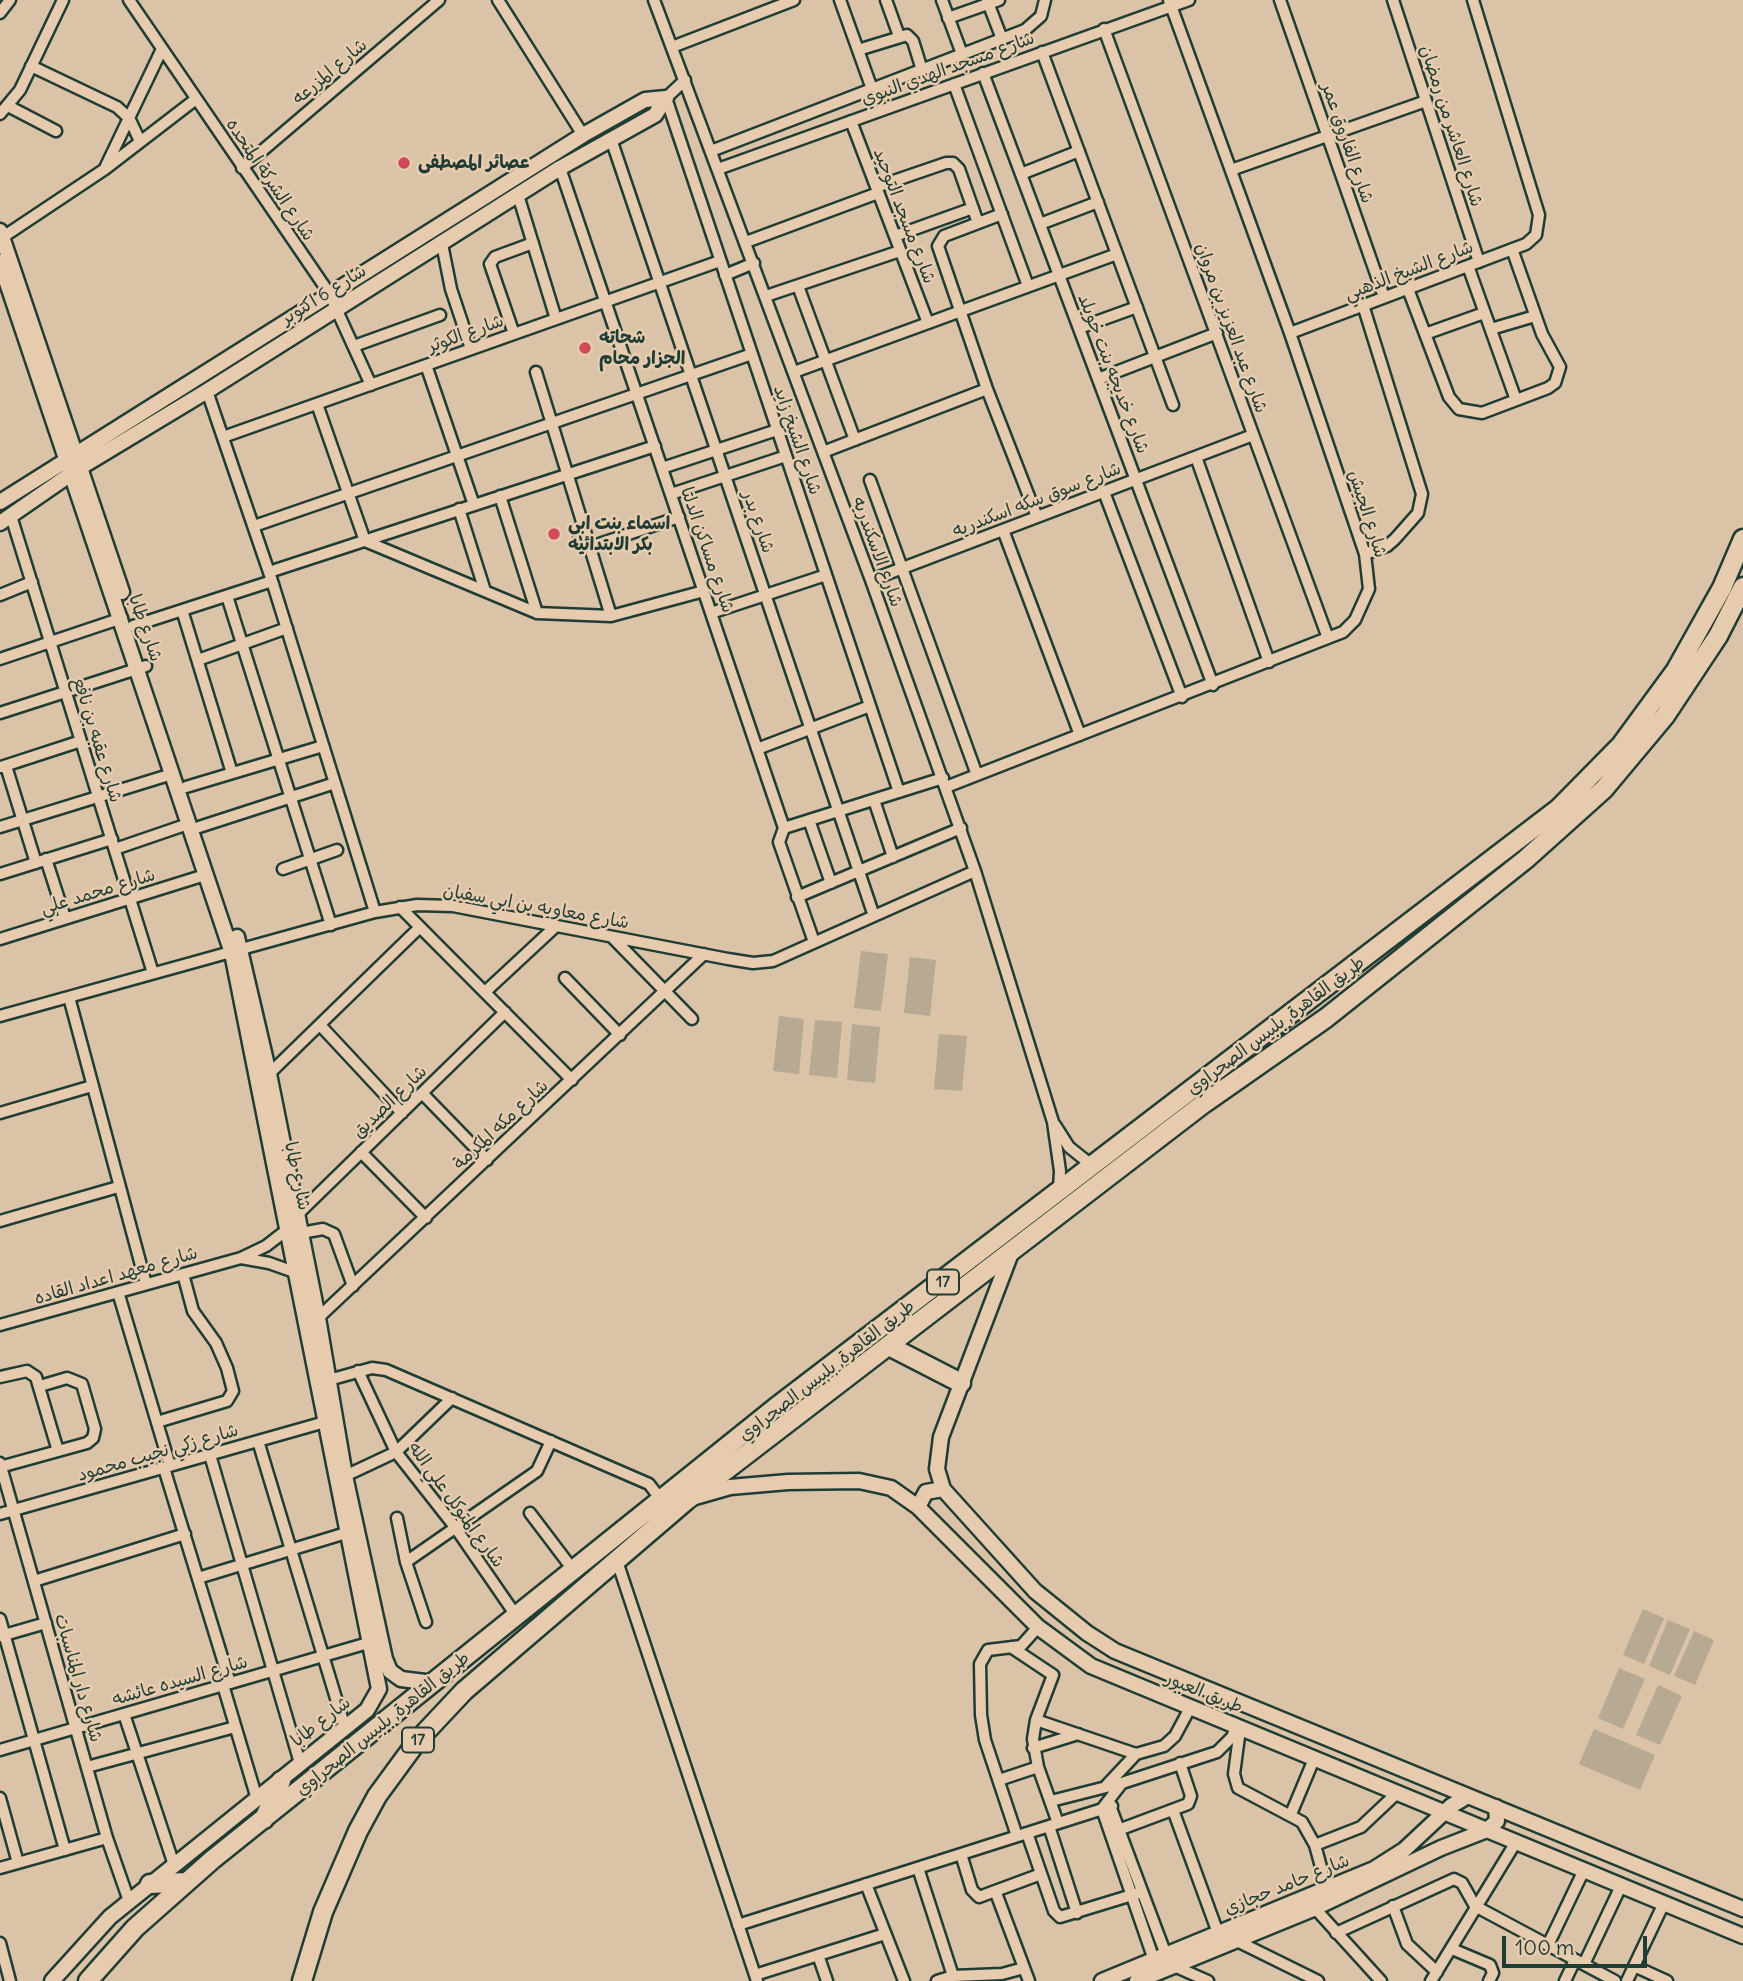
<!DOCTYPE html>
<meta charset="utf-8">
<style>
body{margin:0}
#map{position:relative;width:1743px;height:1981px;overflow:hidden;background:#dbc3a7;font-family:Delius,sans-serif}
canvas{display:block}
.scale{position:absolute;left:1502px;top:1936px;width:145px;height:32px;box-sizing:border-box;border:4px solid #1f3d34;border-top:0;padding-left:9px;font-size:21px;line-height:24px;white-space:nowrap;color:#1f3d34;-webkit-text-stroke:5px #e7cbae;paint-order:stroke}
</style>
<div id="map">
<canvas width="1743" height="1981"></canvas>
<div class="scale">100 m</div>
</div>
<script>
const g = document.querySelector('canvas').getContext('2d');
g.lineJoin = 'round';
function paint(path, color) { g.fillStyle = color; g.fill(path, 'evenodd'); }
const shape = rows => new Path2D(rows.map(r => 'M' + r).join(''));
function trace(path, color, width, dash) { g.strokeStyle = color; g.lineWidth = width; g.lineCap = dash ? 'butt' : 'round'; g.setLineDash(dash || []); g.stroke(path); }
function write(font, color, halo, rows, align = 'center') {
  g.font = font + ' Delius,"Playpen Sans Arabic",sans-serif'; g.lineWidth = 5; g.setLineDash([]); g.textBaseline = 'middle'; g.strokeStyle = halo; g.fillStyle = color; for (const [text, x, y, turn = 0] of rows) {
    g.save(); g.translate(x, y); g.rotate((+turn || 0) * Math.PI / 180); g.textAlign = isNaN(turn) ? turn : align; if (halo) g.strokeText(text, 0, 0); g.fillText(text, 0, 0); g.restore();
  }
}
paint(shape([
 [861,951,888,954,881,1011,854,1008],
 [910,957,936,960,930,1016,904,1013],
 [779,1016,804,1019,799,1074,773,1071],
 [815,1020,842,1022,837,1078,809,1075],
 [852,1024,880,1027,875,1083,847,1080],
 [939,1034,967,1036,962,1091,934,1089],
 [1643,1609,1664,1618,1644,1664,1623,1655],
 [1668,1620,1690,1629,1670,1675,1649,1666],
 [1694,1631,1714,1640,1695,1685,1674,1676],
 [1619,1668,1645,1679,1623,1729,1598,1718],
 [1658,1685,1682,1696,1660,1745,1636,1735],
 [1594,1729,1655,1755,1640,1790,1579,1764]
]), '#b8a992');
const street = shape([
 [129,0,329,293,371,385],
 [498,0,583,135],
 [654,0,871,580,975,871,1053,1122,1060,1171,1059,1190],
 [840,0,872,89],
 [886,0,899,36],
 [942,0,962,54],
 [987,0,1002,39],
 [1280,0,1384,297],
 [1393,0,1479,262],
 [0,13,10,0],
 [948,18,999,0],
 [1104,29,1328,638],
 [672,47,794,0],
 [858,50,907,35,913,41,922,70],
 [1042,52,1173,405],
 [31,66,117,107,129,118,140,141],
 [983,73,1213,685],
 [685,80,666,98,899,792],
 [954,84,1028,286],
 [8,106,56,131],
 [0,114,20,90,63,0],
 [851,121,928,323],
 [611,139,874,916],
 [711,151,1025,30,1041,16,1045,0],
 [106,166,162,49],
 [242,168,439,0],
 [560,168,784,828,779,842,814,942],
 [718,169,1189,0],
 [1231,170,1426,101],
 [1021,174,1079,151],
 [876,187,946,163,953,163,959,169,978,223],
 [518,195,556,319],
 [1002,214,944,236,938,246,987,389,1037,517],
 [1040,224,1098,202],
 [895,236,973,208],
 [3,237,105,169,196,99],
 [746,242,878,193],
 [442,244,451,289,471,349],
 [1468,266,1516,400],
 [725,275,754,263],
 [798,286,855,440],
 [1408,289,1449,397,1459,409,1482,413,1548,388,1555,383,1560,367,1542,334,1512,249],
 [766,296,900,251],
 [1363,305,1422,494,1418,513,1395,539,1387,546,1365,554],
 [1079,328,1137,307],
 [1491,329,1535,316],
 [1290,333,1526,244,1536,235,1539,215,1473,0],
 [514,334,490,264,495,257,533,243],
 [1425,334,1484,313],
 [354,346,440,315],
 [426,365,474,505],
 [536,372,611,616],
 [794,372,1117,254],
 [1098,379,1217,333],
 [207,391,272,581,375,912],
 [317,404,365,541,537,613,611,616,704,591],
 [223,437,720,261],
 [823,452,987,389],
 [1196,457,1269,662],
 [662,468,777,430],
 [870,480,977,775],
 [1104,492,1182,697],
 [671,494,786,456],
 [500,496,537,613],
 [459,509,485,591],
 [11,516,153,973],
 [254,526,752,354],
 [1003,530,1080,735],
 [590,547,679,517],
 [269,572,655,446],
 [871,580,1253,435],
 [0,595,32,582],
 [227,596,331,925],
 [182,610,232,773],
 [711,613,826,575],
 [133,626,272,581],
 [0,659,122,618],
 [198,660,287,628],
 [0,713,146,666],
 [757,749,870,706],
 [6,766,36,863],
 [1,767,81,741],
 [186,787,323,746],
 [946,787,1343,632,1355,620,1369,589,1365,554,1290,333,1169,0],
 [874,800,893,857],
 [809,820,831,883],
 [0,827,172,774],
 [199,827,335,783],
 [784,828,943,778],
 [115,849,188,824],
 [46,859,65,918],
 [283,869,337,850],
 [0,874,112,839],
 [797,897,961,828],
 [400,907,572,1080],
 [612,937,692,1019],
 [0,939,205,875],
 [565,978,620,1035],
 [485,992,556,926],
 [69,997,146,1284],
 [0,1016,375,912,417,905,453,906,728,959,753,963,773,961,975,871],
 [320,1025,402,1113],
 [269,1074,420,927],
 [422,1093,487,1160],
 [0,1113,92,1086],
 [1055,1125,1069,1147,1094,1167],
 [361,1152,426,1218],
 [297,1215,505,1012],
 [0,1221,118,1187],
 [301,1233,323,1229,334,1234,353,1286],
 [241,1258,269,1263,297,1273],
 [118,1292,170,1466],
 [318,1318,704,954],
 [0,1325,241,1258,266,1246,288,1229],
 [358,1371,396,1452,455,1527,517,1617],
 [0,1377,27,1371,36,1377,58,1451],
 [325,1381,372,1368,386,1370,649,1484,662,1501],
 [157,1422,227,1401,233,1391,227,1368,216,1343,193,1311,183,1274],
 [258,1441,345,1728],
 [210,1455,300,1763],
 [0,1463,107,1838,129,1901],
 [0,1467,87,1443,93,1438,95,1429,82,1384,67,1378,40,1386],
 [164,1468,230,1683],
 [345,1476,396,1452,452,1398],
 [530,1513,574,1571],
 [0,1514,325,1422],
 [397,1518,406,1562,426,1622],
 [616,1558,757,1981],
 [406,1562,537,1471,551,1441],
 [198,1578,346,1533],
 [34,1581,185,1534],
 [0,1619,65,1850],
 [1,1636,46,1623],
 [1011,1647,1053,1675,1036,1720,1033,1739,1038,1767,1058,1823],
 [223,1685,257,1799],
 [124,1714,174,1865],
 [1036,1720,1136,1754,1164,1746,1175,1736,1190,1708],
 [1240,1729,1234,1774,1238,1788,1302,1822,1315,1845,1327,1889],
 [1033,1748,1078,1734],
 [0,1750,368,1643],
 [87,1767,235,1727],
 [999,1780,1038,1767],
 [1106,1786,1136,1754],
 [0,1798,18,1863],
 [1051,1801,1122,1783],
 [1109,1803,1166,1955],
 [1173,1810,1218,1933],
 [1291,1814,1314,1759],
 [1049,1826,1077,1913],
 [1121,1829,1188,1804,1191,1796,1180,1763],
 [1027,1833,1054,1911,1060,1917,1142,1892],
 [1017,1836,985,1740,981,1715,980,1664,988,1650,1021,1646,1038,1627],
 [1315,1845,1361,1827,1397,1793],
 [961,1854,972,1890,979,1897,1041,1874],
 [0,1868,107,1838],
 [918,1868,953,1976],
 [866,1884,904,1981],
 [996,1893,1029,1981],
 [1311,1904,1381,1981],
 [1393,1906,1407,1944,1437,1972],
 [738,1925,1112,1806],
 [1336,1933,1454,1879,1462,1883,1475,1906,1615,1981],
 [1237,1941,1318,1981],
 [0,1943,10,1981],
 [1548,1945,1584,1870],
 [1452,1949,1490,1965,1493,1973,1489,1981],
 [818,1955,827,1981],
 [1154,1960,1102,1809,1122,1783,1217,1752,1232,1737,1236,1727],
 [1584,1964,1621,1886],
 [1174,1966,1208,1981],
 [1634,1966,1667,1981],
 [755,1975,885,1934],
 [937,1981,953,1976,1002,1974,1024,1968],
 [1431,1981,1516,1842],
 [1565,1981,1575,1960],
 [1627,1981,1664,1903]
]);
const secondary = shape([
 [0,231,122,592],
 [0,262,232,953,379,1689,367,1710,110,1917,52,1981],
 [0,502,583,135,645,100,666,98,655,115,560,168,207,391,81,467,0,523],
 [237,937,269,1074,318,1318,345,1476,385,1659,390,1671,401,1679,433,1683],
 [1011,1253,941,1437,937,1469,943,1489,1035,1591,1087,1633,1115,1651,1743,1909],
 [695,1497,730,1487,788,1482,859,1481,891,1488,918,1507,1038,1627,1091,1666,1743,1936],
 [918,1507,926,1492,943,1489],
 [1102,1981,1374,1869,1404,1850,1451,1806,1468,1796],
 [1137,1981,1313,1909,1441,1848,1487,1830,1497,1821,1496,1807]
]);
const highway = shape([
 [889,1346,961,1383],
 [264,1819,281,1781],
 [150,1884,186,1882],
 [88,1981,135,1928,213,1859,775,1408,1558,809,1621,745,1676,670,1722,588,1743,539],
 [302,1981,323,1912,358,1831,377,1796,418,1740,464,1691,687,1500,1203,1104,1326,1018,1526,859,1604,789,1665,716,1718,636,1743,587]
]);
trace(street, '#1f3d34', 15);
trace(secondary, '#1f3d34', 19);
trace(highway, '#1f3d34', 23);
trace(street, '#e7cbae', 10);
trace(secondary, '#e7cbae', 14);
trace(highway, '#e7cbae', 18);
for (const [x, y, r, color] of [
 [404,163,7,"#d1495b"],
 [585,348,7,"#d1495b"],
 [554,534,7,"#d1495b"]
]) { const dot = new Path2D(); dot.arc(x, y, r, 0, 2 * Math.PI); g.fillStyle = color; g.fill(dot); trace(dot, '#e7cbae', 2.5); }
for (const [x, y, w] of [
 [943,1282,32],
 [418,1740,32]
]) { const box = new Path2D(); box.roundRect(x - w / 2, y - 12.5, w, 25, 5); g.fillStyle = '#e7cbae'; g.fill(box); trace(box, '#1f3d34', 2); }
write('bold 16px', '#1f3d34', null, [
 ["17",943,1282],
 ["17",418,1740]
]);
write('18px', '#1f3d34', '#e7cbae', [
 ["شارع مسجد الهدي النبوي",948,69,-20],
 ["شارع المزرعه",330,72,-40],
 ["شارع العاشر من رمضان",1451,126,72],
 ["شارع الفاروق عمر",1347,143,71],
 ["شارع الشركة المتحده",270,180,56],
 ["شارع مسجد التوحيد",904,216,69],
 ["شارع الشيخ الذهبي",1409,271,-21],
 ["شارع 6 اكتوبر",324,295,-32],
 ["شارع عبد العزيز بن مروان",1231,328,70],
 ["شارع الكوثر",466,334,-20],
 ["شارع خديجه بنت خويلد",1113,374,69],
 ["شارع الشيخ زايد",797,440,71],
 ["شارع سوق سكه اسكندريه",1037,500,-21],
 ["شارع الجيش",1367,514,72],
 ["شارع بدر",758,522,71],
 ["شارع مساكن الدلتا",707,550,71],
 ["شارع الاسكندريه",877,552,70],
 ["شارع طابا",145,628,71],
 ["شارع عقبه بن نافع",97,740,73],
 ["شارع محمد علي",98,892,-17],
 ["شارع معاويه بن ابي سفيان",536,907,10],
 ["طريق القاهرة, بلبيس الصحراوي",1276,1026,-37],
 ["شارع الصديق",390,1102,-44],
 ["شارع مكه المكرمة",501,1125,-43],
 ["شارع طابا",297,1176,78],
 ["شارع معهد اعداد القاده",116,1276,-16],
 ["طريق القاهرة, بلبيس الصحراوي",827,1371,-38],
 ["شارع زكي نجيب محمود",158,1453,-16],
 ["شارع المتوكل علي الله",456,1505,54],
 ["شارع دار المناسبات",78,1678,74],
 ["شارع السيده عائشه",180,1681,-16],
 ["طريق العبور",1204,1693,22],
 ["شارع طابا",321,1722,-38],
 ["طريق القاهرة, بلبيس الصحراوي",383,1724,-39],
 ["شارع حامد حجازي",1287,1885,-22]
]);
write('bold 18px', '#1f3d34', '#e7cbae', [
 ["عصائر المصطفى",418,163],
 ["شحاته",599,338],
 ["الجزار محام",599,359],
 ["اسماء بنت ابي",568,524],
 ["بكر الابتدائيه",568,545]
], 'left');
</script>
